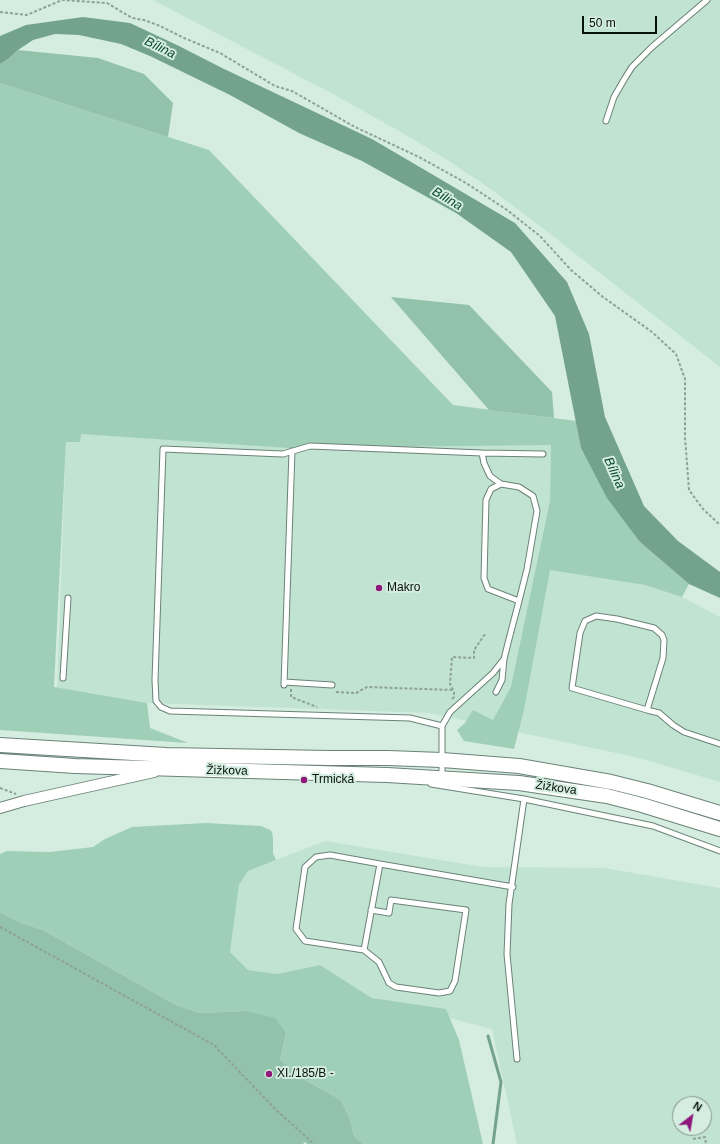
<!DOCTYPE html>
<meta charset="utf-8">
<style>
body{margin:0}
#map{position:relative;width:720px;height:1144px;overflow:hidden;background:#d4ede0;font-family:Arial,sans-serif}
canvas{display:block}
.north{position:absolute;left:672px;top:1096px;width:40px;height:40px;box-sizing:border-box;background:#d4ede0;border:1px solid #82958b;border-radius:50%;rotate:31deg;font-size:11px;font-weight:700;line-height:16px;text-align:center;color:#08110c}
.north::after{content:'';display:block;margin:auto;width:14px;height:18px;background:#8e197a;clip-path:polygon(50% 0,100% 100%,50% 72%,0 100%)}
.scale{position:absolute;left:582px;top:16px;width:75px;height:18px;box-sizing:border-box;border:2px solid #08110c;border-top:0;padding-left:5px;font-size:12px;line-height:14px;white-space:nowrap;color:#08110c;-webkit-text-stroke:3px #d4ede0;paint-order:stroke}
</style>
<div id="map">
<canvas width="720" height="1144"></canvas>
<div class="north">N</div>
<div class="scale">50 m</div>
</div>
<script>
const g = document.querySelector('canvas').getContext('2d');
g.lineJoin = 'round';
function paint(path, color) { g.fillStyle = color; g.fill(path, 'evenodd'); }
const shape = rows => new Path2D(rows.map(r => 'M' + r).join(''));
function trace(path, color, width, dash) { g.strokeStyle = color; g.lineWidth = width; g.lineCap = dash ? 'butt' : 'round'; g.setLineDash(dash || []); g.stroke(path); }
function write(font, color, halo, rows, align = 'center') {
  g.font = font + ' Arial,sans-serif'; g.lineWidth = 4; g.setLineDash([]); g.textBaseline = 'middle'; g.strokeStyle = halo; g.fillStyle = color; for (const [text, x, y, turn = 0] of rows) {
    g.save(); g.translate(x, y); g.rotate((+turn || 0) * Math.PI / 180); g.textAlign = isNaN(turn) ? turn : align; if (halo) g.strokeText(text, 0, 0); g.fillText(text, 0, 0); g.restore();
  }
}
paint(shape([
 [153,0,720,0,720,367,545,230,495,192,449,161,401,132,331,93],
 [80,434,551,445,550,500,536,566,645,585,682,597,720,617,720,782,639,758,429,713,147,703,57,689,66,441],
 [325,841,483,867,604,868,720,888,720,1144,517,1144,492,1029,372,998,320,965,277,974,248,970,230,952,239,885,248,871],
 [680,1104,704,1104,704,1128,680,1128]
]), '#c1e3d2');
paint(shape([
 [0,83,209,150,453,405,576,421,581,448,640,542,689,584,682,597,645,585,550,570,524,710,514,749,464,741,457,730,465,723,473,710,493,720,511,687,550,500,551,445,288,448,81,434,80,442,66,442,54,687,147,703,150,728,188,743,0,730],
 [206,823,261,826,270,830,272,832,273,838,273,853,276,860,248,871,239,885,230,952,248,970,277,974,320,965,372,998,446,1009,459,1040,483,1144,363,1144,354,1136,350,1119,341,1100,305,1080,280,1060,286,1033,245,1011,199,1013,174,1004,43,930,19,922,0,912,0,854,7,851,50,852,93,847,105,839,132,827]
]), '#a0cfb8');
paint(shape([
 [18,50,98,58,144,74,173,103,168,137,0,83,0,64,8,59],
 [391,297,469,305,552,392,554,418,489,410],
 [0,912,19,922,43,930,174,1004,199,1013,245,1011,275,1018,286,1033,280,1060,305,1080,341,1100,350,1119,354,1136,363,1144,307,1144,305,1142,303,1144,0,1144]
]), '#93c2ab');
paint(shape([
 [83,17,130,23,177,45,222,68,372,139,515,223,567,282,589,334,605,417,644,506,678,541,720,572,720,598,689,584,640,542,607,498,581,448,555,316,511,252,456,213,362,161,299,133,230,95,150,56,121,44,79,35,55,34,33,40,18,50,8,59,0,64,0,36,26,25]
]), '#74a38d');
trace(shape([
 [488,1036,501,1082,493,1144]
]), '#74a38d', 3);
const service = shape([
 [606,121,614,97,625,78,632,67,652,47,707,0],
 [482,453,543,454],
 [63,678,68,598],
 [284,682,332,685],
 [284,685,292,451],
 [496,692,502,680,504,659],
 [647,710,663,658,664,640,662,635,654,628,617,619,596,616,585,621,580,633,572,688,647,710,659,713,673,725,684,732,720,744],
 [442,726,450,712,493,673,504,659,509,639,519,601,527,569,537,511,533,496,519,487,501,484,491,489,486,500,484,578,488,589,519,601],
 [442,777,442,726,410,718,170,711,161,707,156,701,155,680,163,449,283,454,310,446,482,453,484,463,490,476,501,484],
 [431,784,524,799,653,826,720,851],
 [380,864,364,950,305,941,296,929,305,867,316,857,330,855,380,864,513,887],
 [364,950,379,962,389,983,396,987,439,993,450,991,455,981,466,910,391,900,389,913,371,910],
 [517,1059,507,954,509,904,524,799]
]);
const minor = shape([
 [0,808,24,801,154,772]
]);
const secondary = shape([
 [0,745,166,755,329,758,388,758,442,760,519,766,611,782,647,791,720,813],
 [0,761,75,766,387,775,519,783,607,796,642,805,720,829]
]);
trace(service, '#6b8277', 7);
trace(minor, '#6b8277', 12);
trace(secondary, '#6b8277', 16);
trace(shape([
 [0,12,27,15,62,0,107,3,132,18,144,20,160,26,184,38,220,53,275,86,292,91,355,127,419,157,466,183,507,210,540,236,571,270,603,297,652,332,676,354,685,379,685,437,689,490,703,509,720,525],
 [291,689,291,697,317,707],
 [336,692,356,693,367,687,453,690],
 [452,699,454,697,454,692,450,684,452,657,474,658,474,650,485,634],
 [0,788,16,794],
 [0,927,214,1045,275,1109,314,1144],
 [693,1139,705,1137,706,1144]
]), '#8ea197', 2, [3, 2]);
trace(service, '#fff', 5);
trace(minor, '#fff', 10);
trace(secondary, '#fff', 14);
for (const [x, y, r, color] of [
 [379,588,4,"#8e197a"],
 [304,780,4,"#8e197a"],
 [269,1074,4,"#8e197a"]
]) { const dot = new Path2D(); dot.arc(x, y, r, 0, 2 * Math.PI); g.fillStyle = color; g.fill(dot); trace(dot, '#d4ede0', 1.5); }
write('12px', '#08110c', '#d4ede0', [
 ["Makro",387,588],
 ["Trmická",312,780],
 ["XI./185/B -",277,1074]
], 'left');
write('12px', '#08110c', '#d4ede0', [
 ["Žižkova",227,771,1],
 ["Žižkova",556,788,8]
]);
write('italic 13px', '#0a4933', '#d4ede0', [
 ["Bílina",160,48,26],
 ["Bílina",447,199,31],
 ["Bílina",614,473,66]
]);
</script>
